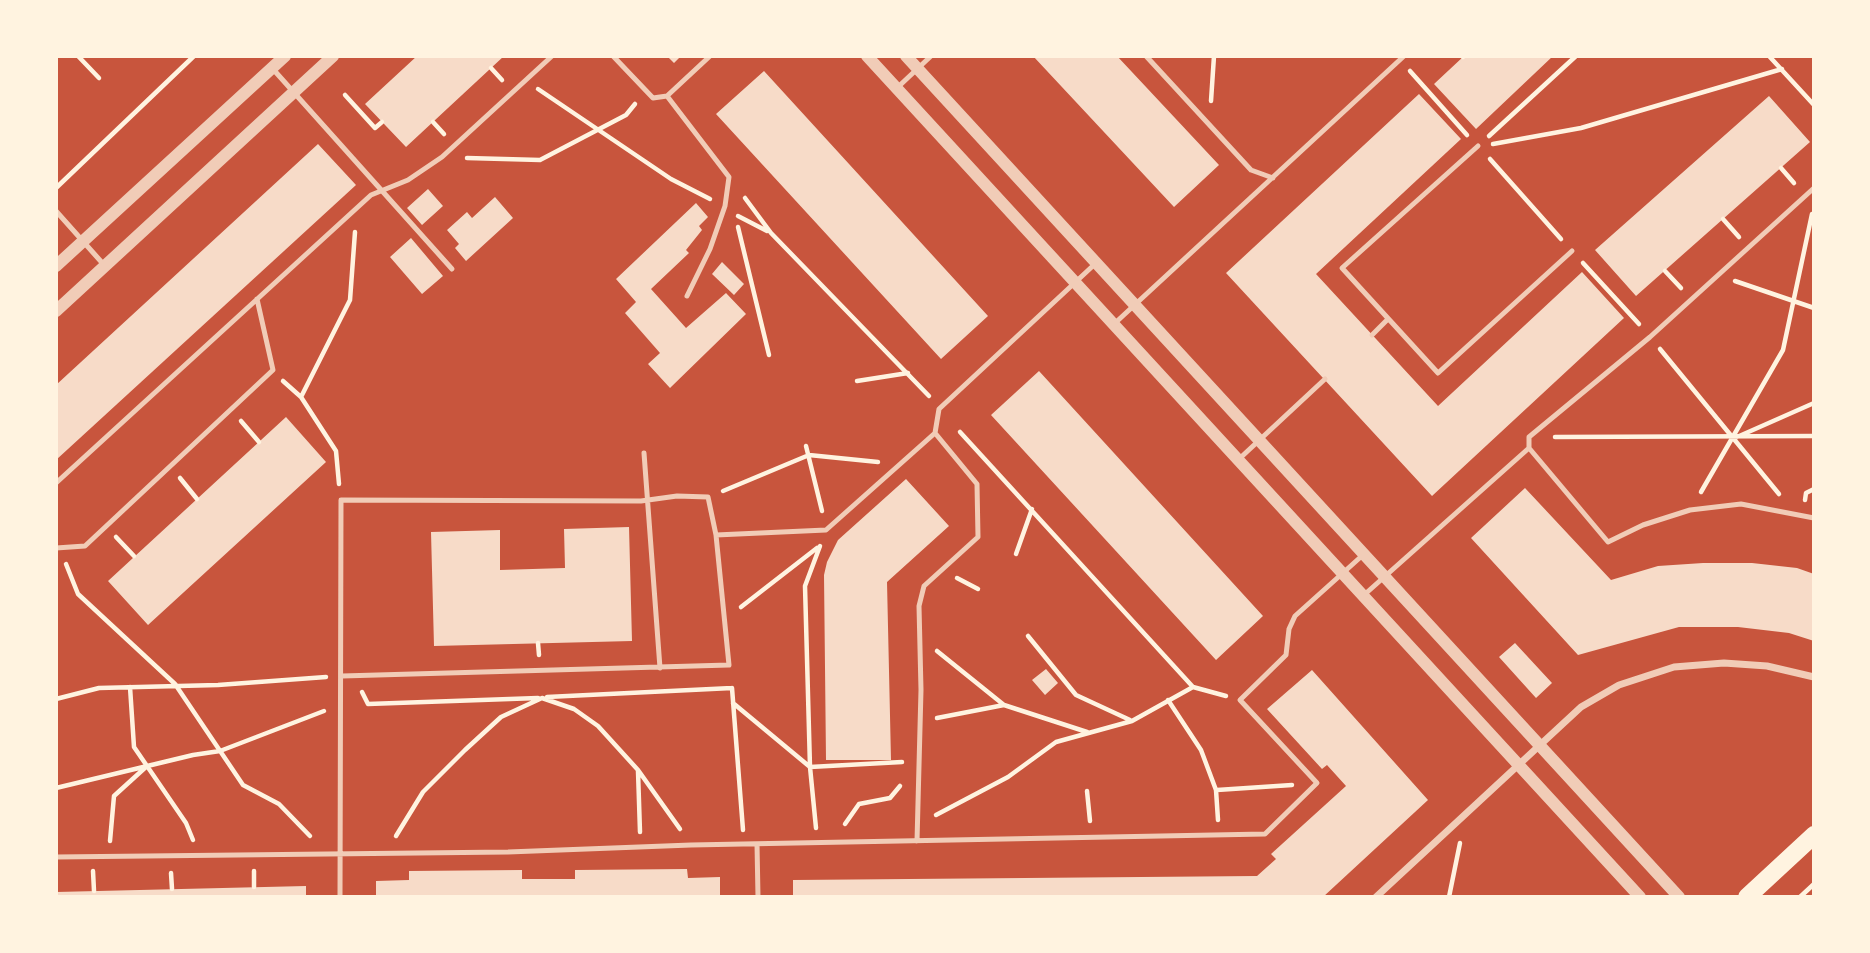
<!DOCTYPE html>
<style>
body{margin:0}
#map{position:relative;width:1870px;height:953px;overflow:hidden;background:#c8553d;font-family:"Open Sans",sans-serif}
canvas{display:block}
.frame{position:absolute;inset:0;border:58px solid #fff3e0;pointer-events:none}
</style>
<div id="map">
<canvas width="1870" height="953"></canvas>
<div class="frame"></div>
</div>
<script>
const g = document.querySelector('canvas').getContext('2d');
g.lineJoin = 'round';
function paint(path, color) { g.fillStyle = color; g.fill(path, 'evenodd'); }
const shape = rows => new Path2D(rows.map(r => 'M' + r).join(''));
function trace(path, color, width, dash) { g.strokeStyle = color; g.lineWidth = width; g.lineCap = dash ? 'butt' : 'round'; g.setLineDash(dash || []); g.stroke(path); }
paint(shape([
 [417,56,504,56,406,147,365,104],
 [667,56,681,56,674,63],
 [1033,56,1117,56,1219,165,1174,207],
 [1464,56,1553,56,1476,129,1434,84],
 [764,71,988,316,941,359,716,114],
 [1419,94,1461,139,1316,274,1438,406,1582,272,1624,318,1432,496,1226,273],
 [1769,96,1810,142,1636,296,1595,250],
 [318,144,356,185,56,460,56,385],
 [428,189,443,206,422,225,407,208],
 [495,197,513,218,466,261,455,248,459,244,447,230,467,212,472,218],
 [696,203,708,217,699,226,702,230,686,250,689,253,651,289,686,328,726,293,746,314,670,388,648,364,660,353,625,313,636,302,616,279],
 [411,238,443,276,422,294,390,257],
 [722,262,744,284,734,295,712,274],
 [1039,371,1263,616,1216,660,991,415],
 [286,417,326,462,148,625,108,581],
 [906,479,949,526,887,582,891,760,826,760,824,575,827,562,838,540],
 [1525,488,1611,580,1658,566,1703,563,1752,563,1797,568,1814,574,1814,641,1789,633,1738,627,1679,627,1578,655,1471,538],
 [629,527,632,641,434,646,431,532,500,530,500,570,565,568,564,529],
 [1515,643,1552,683,1536,698,1499,657],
 [1046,669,1058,683,1045,695,1032,680],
 [1312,670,1428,800,1323,897,793,897,793,880,1257,876,1276,859,1271,854,1346,786,1327,765,1322,769,1267,709],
 [687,869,688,878,720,877,720,897,376,897,376,881,409,880,409,871,522,870,522,879,575,879,575,870],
 [306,886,306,897,56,897,56,892]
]), '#f7dbc8');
trace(shape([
 [78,56,99,78],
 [1462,56,1463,57],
 [1769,56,1814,105],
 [491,68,502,80],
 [1410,71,1467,135],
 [538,89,671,179,710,199],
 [345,95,375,128,382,122],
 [1211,101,1214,56],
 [433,122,444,134],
 [1489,136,1576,56],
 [1493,144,1581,128,1782,69],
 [467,158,540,160,626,115,635,104],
 [1490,159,1561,239],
 [1781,168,1794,183],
 [56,188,194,56],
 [745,198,771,233,929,396],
 [738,216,767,231],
 [1723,219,1739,237],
 [738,227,769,355],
 [1583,263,1639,324],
 [1665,271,1681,288],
 [1735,281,1814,308],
 [1660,349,1779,494],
 [283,381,301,397,336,451,339,484],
 [857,381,908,373],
 [301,397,350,300,355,232],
 [241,421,259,442],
 [960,432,1193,687,1226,696],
 [1555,437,1814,436],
 [1737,437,1814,403],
 [806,446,822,511],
 [180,478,197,499],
 [723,491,809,455,878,462],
 [1701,492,1783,350,1812,214],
 [1805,500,1806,493,1814,489],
 [116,537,134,556],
 [1016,554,1032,509],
 [66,564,78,594,175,684,243,785,279,804,310,836],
 [957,578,978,589],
 [741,607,817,548],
 [1028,636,1076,695,1130,720],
 [538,643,539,655],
 [937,651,1004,705,1087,732],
 [130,687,134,747,186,823,193,840],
 [732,688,743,830],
 [362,692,368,704,538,698],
 [547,697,732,688],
 [56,699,99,688,218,685,326,677],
 [1168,700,1201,750,1216,790,1218,820],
 [733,703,810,767,902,762],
 [937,718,1004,705],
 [638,771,640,832],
 [56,788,193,755,220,751,324,711],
 [1217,790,1292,785],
 [1087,791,1090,821],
 [936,815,1008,777,1056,742,1132,721,1193,687],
 [845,824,859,804,890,798,900,786],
 [816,828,810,767,805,586,820,546],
 [396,836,423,792,465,750,501,717,542,698,574,709,598,726,638,770,680,829],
 [110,841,114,796,147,766],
 [93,871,94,891],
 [254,871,254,887],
 [171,873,172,889],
 [1449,897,1460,843],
 [1800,897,1814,884]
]), '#fff3e0', 4.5);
trace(shape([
 [613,56,653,98,667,96,710,56],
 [1146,56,1251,170,1273,178],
 [272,68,452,269],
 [898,87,931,56],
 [667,96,729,177,725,206,710,249,687,296],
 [1478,146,1342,268,1438,373,1572,251],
 [1814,188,1650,337,1529,437,1529,448,1608,542,1643,525,1690,510,1741,504,1814,518],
 [56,211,105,266],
 [1114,324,1404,56],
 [1372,335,1388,319],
 [644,453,660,668],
 [1238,460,1325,379],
 [56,483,371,195,408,180,442,157,552,56],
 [56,548,85,546,273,370,257,299],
 [1364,595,1529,448],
 [342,676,729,665,716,535],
 [917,841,921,690,919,606,924,586,978,537,977,484,935,433],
 [757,844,758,897],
 [56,857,508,852,691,845,1265,834,1317,783,1240,700,1286,655,1289,629,1295,616,1364,554],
 [340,897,341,500,641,501,677,496,708,497,716,535,826,530,935,433,939,409,1096,263]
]), '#f1ccb7', 5);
trace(shape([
 [1376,897,1581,707,1619,685,1674,667,1724,663,1767,666,1814,677]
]), '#f1ccb7', 7);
trace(shape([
 [867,56,1640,897],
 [906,56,1679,897],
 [56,266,285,56],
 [56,311,333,56]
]), '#f1ccb7', 12);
trace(shape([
 [1747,897,1814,835]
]), '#fff3e0', 18);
trace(shape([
 [1811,897,1814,894]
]), '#e9b49f', 2);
</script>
